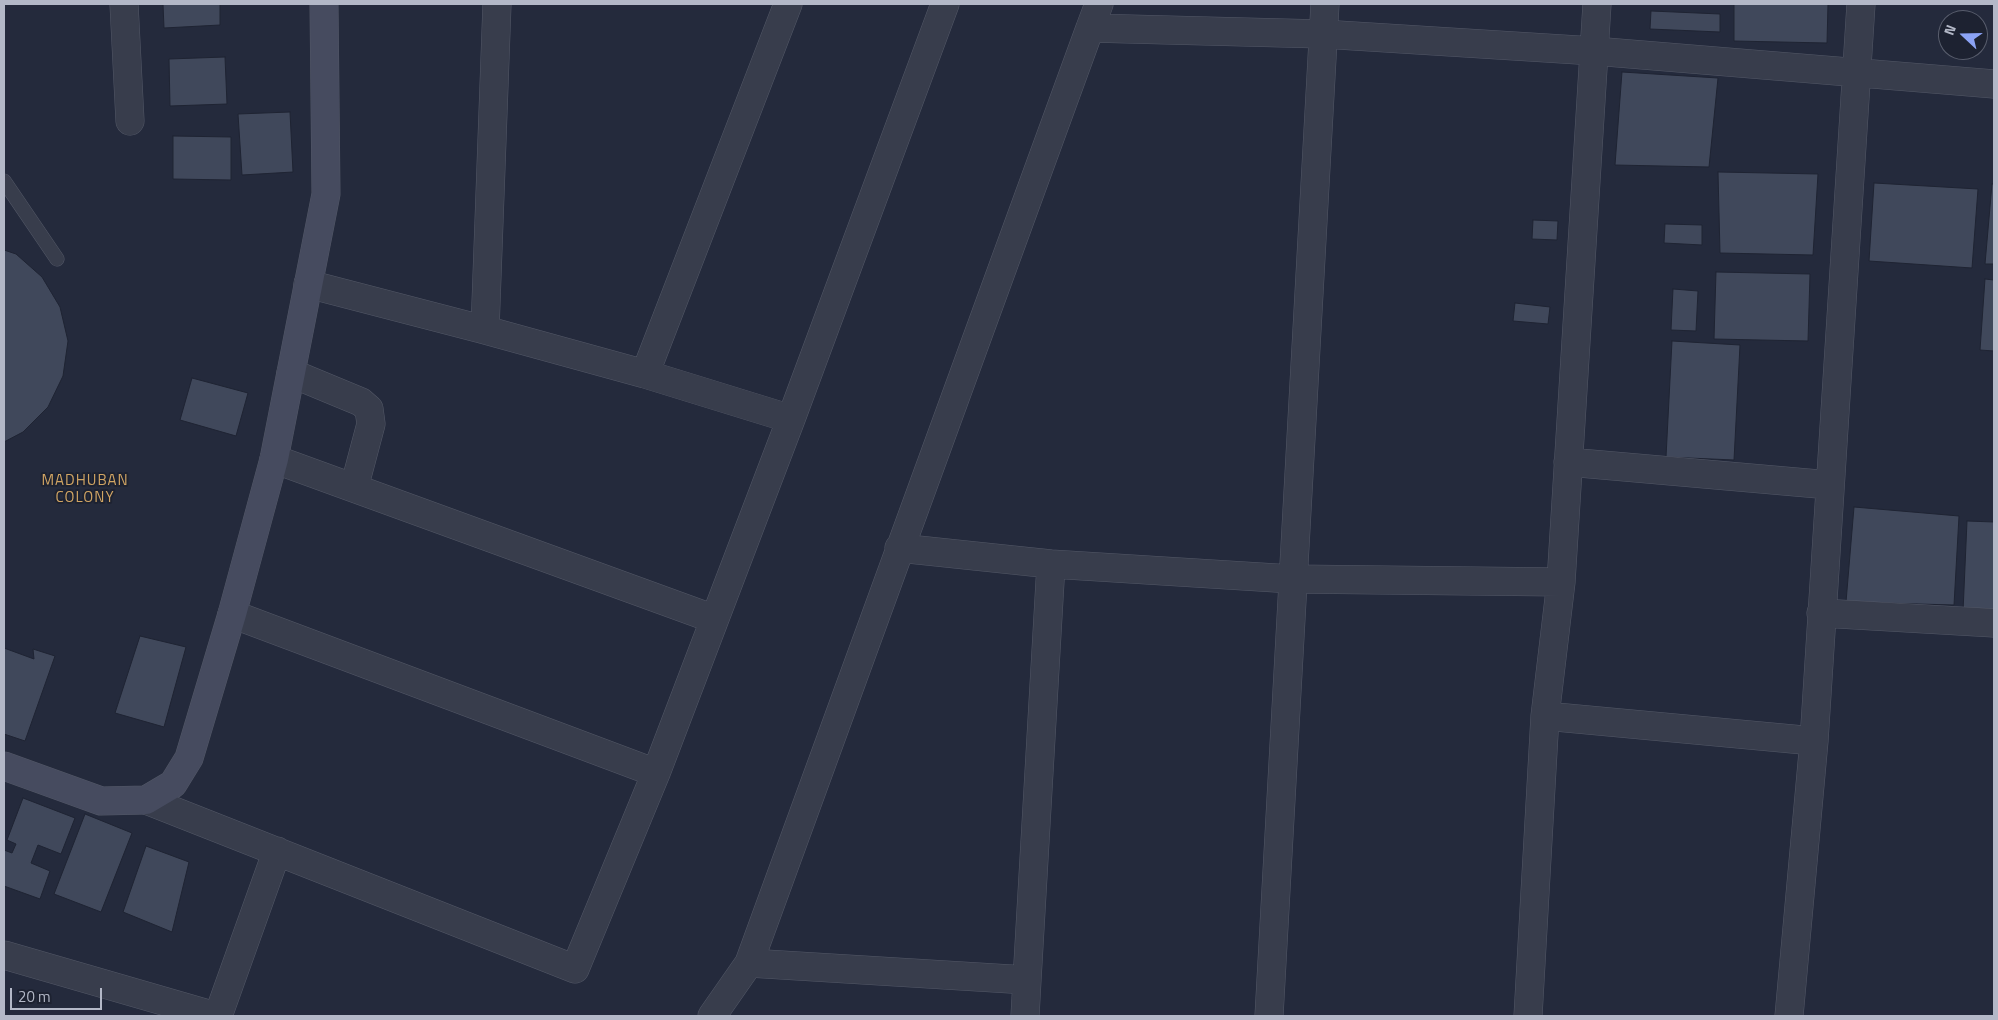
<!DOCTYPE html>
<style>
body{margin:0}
#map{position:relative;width:1998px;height:1020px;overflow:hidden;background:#242a3c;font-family:"Titillium Web",sans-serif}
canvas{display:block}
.frame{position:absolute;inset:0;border:5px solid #b3b8c7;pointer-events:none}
.north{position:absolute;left:1938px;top:10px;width:50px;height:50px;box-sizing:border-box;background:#1d2231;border:1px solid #595e6d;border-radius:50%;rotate:291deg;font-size:14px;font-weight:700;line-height:20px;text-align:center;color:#b3b8c7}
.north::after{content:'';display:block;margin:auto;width:18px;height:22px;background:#8ba3f5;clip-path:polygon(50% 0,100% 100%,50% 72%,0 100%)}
.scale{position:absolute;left:10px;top:988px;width:92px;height:22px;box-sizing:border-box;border:2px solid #b3b8c7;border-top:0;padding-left:6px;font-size:15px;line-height:18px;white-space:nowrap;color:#b3b8c7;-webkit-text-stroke:4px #1d2231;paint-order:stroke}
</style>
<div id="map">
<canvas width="1998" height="1020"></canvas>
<div class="frame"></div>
<div class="north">N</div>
<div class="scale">20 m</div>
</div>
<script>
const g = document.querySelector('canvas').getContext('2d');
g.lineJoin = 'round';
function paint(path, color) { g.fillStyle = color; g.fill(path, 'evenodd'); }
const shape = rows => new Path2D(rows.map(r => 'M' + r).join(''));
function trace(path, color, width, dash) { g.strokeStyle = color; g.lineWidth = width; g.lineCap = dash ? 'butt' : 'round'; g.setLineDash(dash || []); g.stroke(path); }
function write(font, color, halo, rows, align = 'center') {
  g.font = font + ' "Titillium Web",sans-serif'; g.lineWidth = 4; g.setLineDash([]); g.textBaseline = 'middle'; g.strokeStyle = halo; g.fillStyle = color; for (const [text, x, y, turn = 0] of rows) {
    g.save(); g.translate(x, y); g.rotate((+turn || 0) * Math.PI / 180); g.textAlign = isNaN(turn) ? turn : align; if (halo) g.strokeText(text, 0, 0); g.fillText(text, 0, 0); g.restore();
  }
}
const building = shape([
 [163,4,220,4,220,25,164,28,163,4],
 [1734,4,1828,4,1827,43,1734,41,1734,4],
 [1651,11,1720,14,1720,32,1650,29,1651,11],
 [225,57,227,104,170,106,169,59,225,57],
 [1622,72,1718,78,1709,167,1615,165,1622,72],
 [290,112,293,172,242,175,238,114,290,112],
 [173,136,231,137,231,180,173,179,173,136],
 [1718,172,1818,174,1813,255,1720,253,1718,172],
 [1874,183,1978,189,1972,268,1869,261,1874,183],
 [1992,184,1994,184,1994,264,1985,264,1992,184],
 [1533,220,1558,221,1557,240,1532,239,1533,220],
 [1665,224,1702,225,1702,245,1664,243,1665,224],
 [4,250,16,254,42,277,60,307,68,341,63,376,48,407,23,432,4,442,4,250],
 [1716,272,1810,274,1808,341,1714,339,1716,272],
 [1985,279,1994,280,1994,351,1980,350,1985,279],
 [1673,289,1698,291,1696,331,1671,330,1673,289],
 [1515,303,1550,307,1548,324,1513,321,1515,303],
 [1672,341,1740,345,1734,460,1666,457,1672,341],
 [192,378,248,393,236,436,180,420,192,378],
 [1854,507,1959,516,1954,605,1846,602,1854,507],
 [1967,521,1994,522,1994,613,1963,612,1967,521],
 [140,636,186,647,164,727,115,713,140,636],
 [4,648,34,659,33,649,55,656,25,741,4,734,4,648],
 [23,798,75,818,61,854,38,845,31,863,50,871,40,899,4,886,4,850,12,853,16,844,7,840,23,798],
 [85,814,132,833,101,912,54,894,85,814],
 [146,846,189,862,172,932,123,912,146,846]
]);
paint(building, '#40485b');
trace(building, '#1f2433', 1);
const lane = shape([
 [4,181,57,259]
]);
const street = shape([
 [124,4,130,121],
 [497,4,485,330,645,374,791,419],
 [1090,28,1099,4],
 [308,284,485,330],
 [291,373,361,402,369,409,371,424,354,488],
 [645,374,788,4],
 [274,459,714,619],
 [1568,462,1830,485],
 [899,548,1051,564,1292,579,1561,582],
 [1821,613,1994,623],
 [232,614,656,773],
 [1545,716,1814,741],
 [146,800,575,969,656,773,791,419,945,4],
 [4,955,215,1016],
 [749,963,1027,980,1025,1016],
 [1027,980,1051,564],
 [218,1016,277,851],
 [712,1016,749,963,1090,28,1322,34,1594,51,1994,84],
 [1269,1016,1325,4],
 [1528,1016,1545,716,1561,582,1597,4],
 [1789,1016,1814,741,1861,4]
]);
const secondary = shape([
 [4,766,101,801,146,800,173,784,189,758,232,614,274,459,326,194,324,4]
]);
trace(lane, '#535867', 15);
trace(street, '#535867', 29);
trace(secondary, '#535867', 29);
trace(lane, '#383d4c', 14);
trace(street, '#383d4c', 28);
trace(secondary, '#464b5f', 28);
g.letterSpacing = '1px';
write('15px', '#d1a564', '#1d2231', [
 ["MADHUBAN",85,481],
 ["COLONY",85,498]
]);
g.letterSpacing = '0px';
</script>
